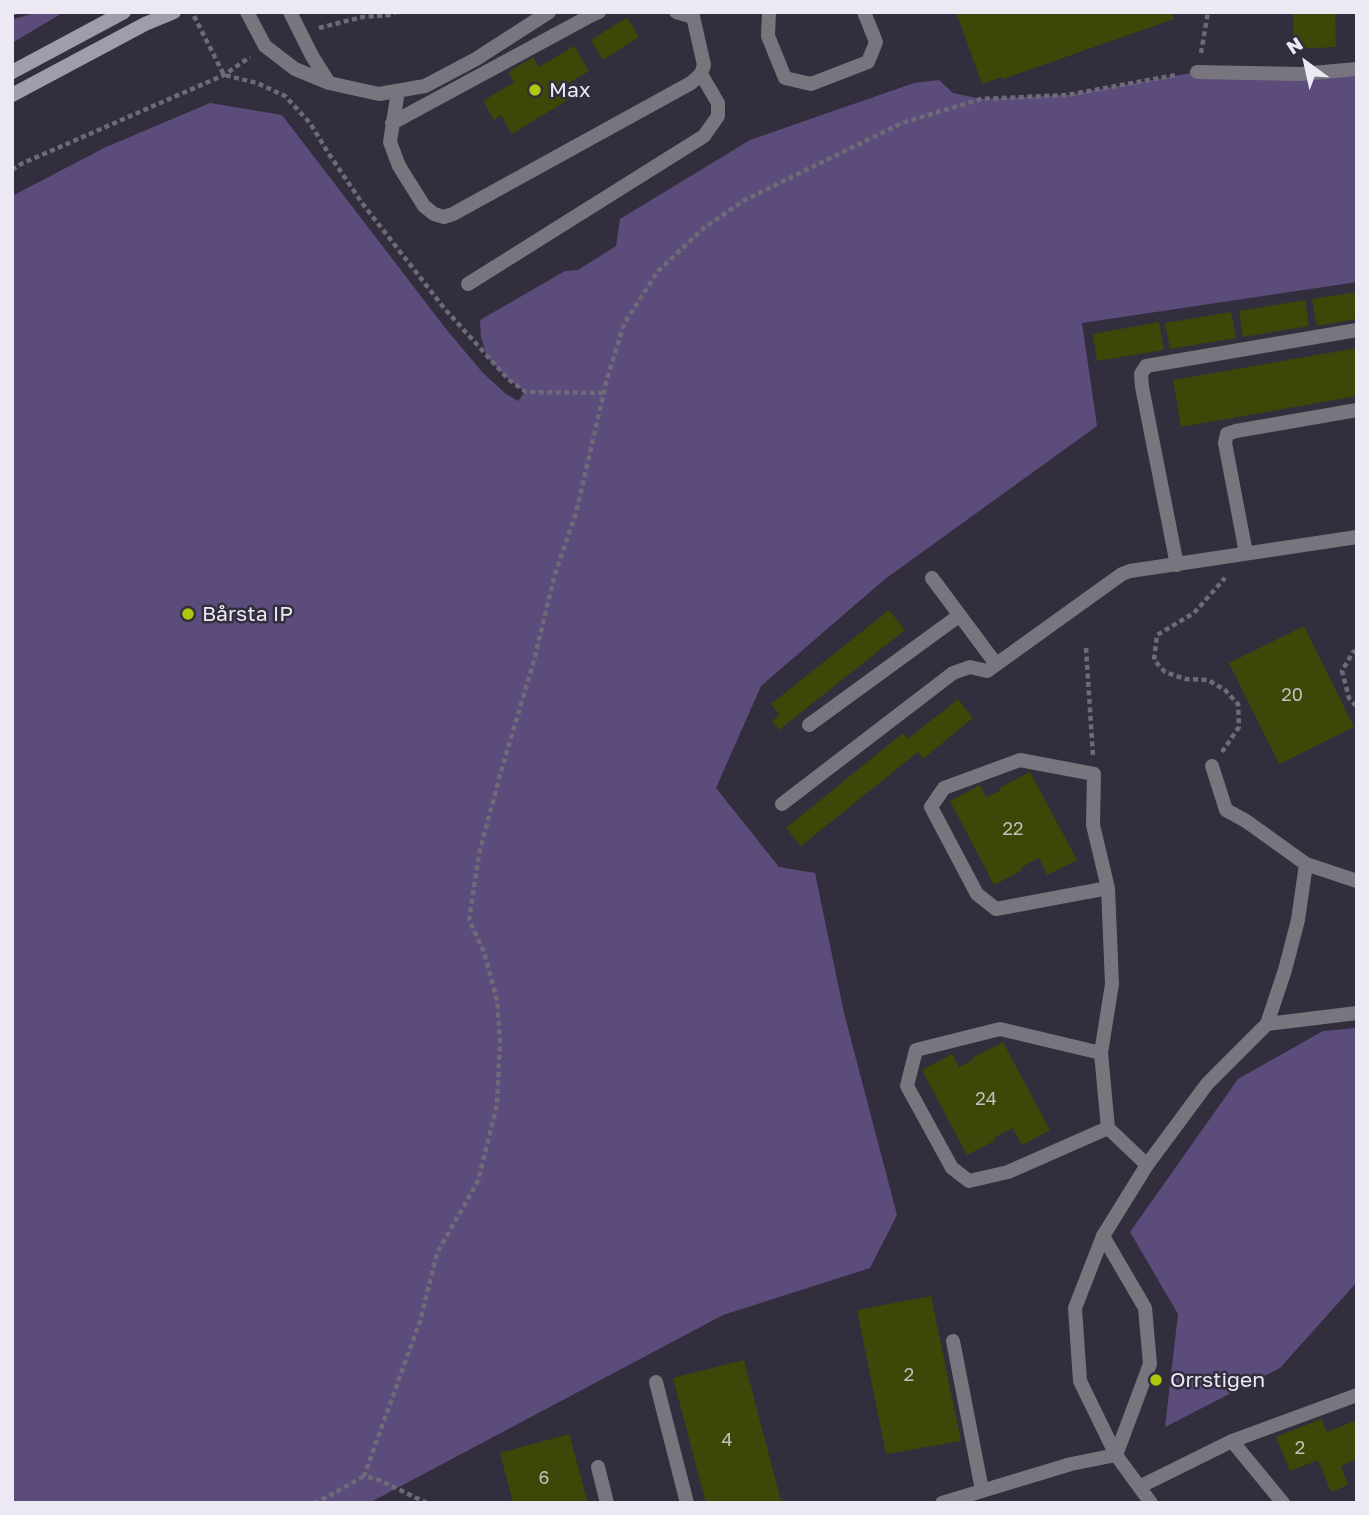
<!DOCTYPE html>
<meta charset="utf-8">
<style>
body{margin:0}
#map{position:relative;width:1369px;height:1515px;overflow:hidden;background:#322e3d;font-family:"Golos Text",sans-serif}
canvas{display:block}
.frame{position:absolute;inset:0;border:14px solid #ece9f4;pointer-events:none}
.north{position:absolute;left:1271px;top:28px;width:70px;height:70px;-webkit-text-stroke:5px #322e3d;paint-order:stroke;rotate:327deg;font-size:19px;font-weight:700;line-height:28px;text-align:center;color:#ece9f4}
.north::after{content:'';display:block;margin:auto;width:24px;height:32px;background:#ece9f4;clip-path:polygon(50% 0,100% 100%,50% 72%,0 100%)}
</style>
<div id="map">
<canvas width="1369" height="1515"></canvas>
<div class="frame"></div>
<div class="north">N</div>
</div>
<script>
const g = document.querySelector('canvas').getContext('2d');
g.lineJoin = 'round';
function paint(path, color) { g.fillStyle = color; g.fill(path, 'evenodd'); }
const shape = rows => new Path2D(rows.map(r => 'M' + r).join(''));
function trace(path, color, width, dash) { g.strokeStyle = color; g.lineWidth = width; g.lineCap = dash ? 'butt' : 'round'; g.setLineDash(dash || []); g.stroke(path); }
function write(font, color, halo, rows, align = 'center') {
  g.font = font + ' "Golos Text",sans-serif'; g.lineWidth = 5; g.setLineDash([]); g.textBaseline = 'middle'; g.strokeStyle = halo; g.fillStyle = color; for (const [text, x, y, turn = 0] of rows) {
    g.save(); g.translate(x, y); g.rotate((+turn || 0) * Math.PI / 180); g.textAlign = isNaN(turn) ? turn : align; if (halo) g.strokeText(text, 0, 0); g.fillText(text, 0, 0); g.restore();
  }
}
paint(shape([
 [36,12,64,12,12,43,12,20],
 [1357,69,1357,282,1082,323,1097,426,885,579,761,686,716,788,779,867,815,873,844,1013,897,1215,870,1268,723,1315,369,1503,12,1503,12,196,106,147,210,103,282,115,446,329,483,373,506,394,518,401,525,392,508,379,487,357,481,337,480,320,565,271,578,270,616,246,620,219,750,140,914,83,939,80,953,93,981,99,1067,95,1197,72],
 [1357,1028,1357,1282,1280,1368,1165,1427,1178,1314,1130,1232,1238,1079,1323,1031]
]), '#5b4c7b');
paint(shape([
 [956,12,1172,12,1174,19,1003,79,1002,77,982,84],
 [1293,12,1335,12,1336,47,1294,49],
 [627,17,639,37,603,60,591,40],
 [574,46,589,71,567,84,574,96,512,134,501,115,494,120,483,101,514,82,508,72,533,57,539,67],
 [1357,292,1357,319,1317,326,1312,299],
 [1305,300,1309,326,1243,337,1239,311],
 [1231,312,1236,338,1170,349,1165,323],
 [1159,322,1164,350,1097,361,1093,334],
 [1357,348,1357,396,1181,427,1173,380],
 [889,610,905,630,779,730,772,721,779,715,771,704],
 [1304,626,1354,727,1279,764,1229,663],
 [958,699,973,718,923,759,918,752,801,846,786,828,903,733,908,739],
 [1030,772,1077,860,1047,875,1039,858,1020,868,1021,871,994,885,950,801,980,785,986,797,1001,790,999,788],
 [1003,1042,1050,1130,1022,1145,1012,1128,994,1138,996,1140,967,1155,922,1070,952,1054,959,1067,973,1060,972,1058],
 [931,1296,961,1441,886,1454,857,1310],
 [744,1360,781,1501,774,1503,706,1503,673,1378],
 [1321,1419,1327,1432,1357,1420,1357,1459,1341,1466,1348,1485,1331,1492,1318,1460,1290,1471,1276,1437],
 [569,1434,588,1503,513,1503,500,1453]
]), '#3e4708');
trace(shape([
 [12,13,17,12],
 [194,16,224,75,257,83,285,96,310,123,329,154,362,203,444,308,508,379,526,392,604,393],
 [319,28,362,17,389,15,396,12],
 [1201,53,1208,12],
 [12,170,21,164,224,75,250,57],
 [1086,648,1093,756],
 [1357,651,1353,652,1342,671,1349,698,1357,707],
 [1222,752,1239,727,1238,704,1225,690,1208,680,1185,679,1165,672,1154,660,1157,635,1194,613,1225,578],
 [314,1503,329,1496,364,1476],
 [427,1503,379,1480,364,1476,420,1321,437,1253,478,1181,497,1105,500,1041,497,1000,484,952,469,920,479,854,500,775,533,664,555,574,576,513,607,379,624,324,658,271,704,228,743,201,902,123,981,99,1067,95,1176,75]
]), '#6e6a78', 4.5, [5, 3.5]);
trace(shape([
 [247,12,265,46,295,69,329,83,379,94,425,86,476,59,549,12],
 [290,12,312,56,329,83],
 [676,12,693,17],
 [769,12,768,36,785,78,811,84,868,62,876,42,864,12],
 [398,91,390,142,399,166,424,206,434,214,444,217,453,214,691,83,701,74,704,65,692,12],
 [392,123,588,17,599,12],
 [468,284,704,136,718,116,718,103,701,74],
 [1246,553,1225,443,1227,434,1236,431,1357,410],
 [1177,565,1142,387,1141,374,1146,366,1357,330],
 [932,578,996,664],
 [809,725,960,615],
 [1212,766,1226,810,1246,821,1306,864],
 [782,804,953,673,970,667,987,671,1122,574,1130,571,1357,537],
 [1108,888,996,909,977,894,931,807,944,788,1020,760,1094,774,1093,825,1108,888,1112,984,1101,1053,1108,1128,1147,1165],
 [1267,1024,1285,970,1298,920,1306,864,1357,881],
 [1101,1053,1000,1029,916,1050,907,1086,952,1168,969,1181,1008,1172,1108,1128],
 [1103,1236,1145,1308,1150,1364,1116,1455],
 [953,1341,982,1490],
 [656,1382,687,1503],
 [1232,1441,1283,1503],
 [598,1467,607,1503]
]), '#78757e', 14);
trace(shape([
 [1197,72,1301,74,1357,69],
 [1139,1487,1232,1441,1357,1395],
 [942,1503,1071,1464,1116,1455],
 [1151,1503,1116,1455,1080,1381,1075,1308,1103,1236,1147,1165,1207,1084,1267,1024,1357,1013]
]), '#78757e', 14);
trace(shape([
 [12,72,124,12],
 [12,95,145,24,174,12]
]), '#a09ca9', 14);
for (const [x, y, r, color] of [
 [535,90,7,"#aec60b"],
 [188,614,7,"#aec60b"],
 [1156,1380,7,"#aec60b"]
]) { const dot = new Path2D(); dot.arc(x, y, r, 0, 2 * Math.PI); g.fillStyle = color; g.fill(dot); trace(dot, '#322e3d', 2.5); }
write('18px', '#c0c0b9', null, [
 ["20",1292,695],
 ["22",1013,829],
 ["24",986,1099],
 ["2",909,1375],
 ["4",727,1440],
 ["2",1300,1448],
 ["6",544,1478]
]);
write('21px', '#ece9f4', '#322e3d', [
 ["Max",549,90],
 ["Bårsta IP",202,614],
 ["Orrstigen",1170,1380]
], 'left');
</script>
